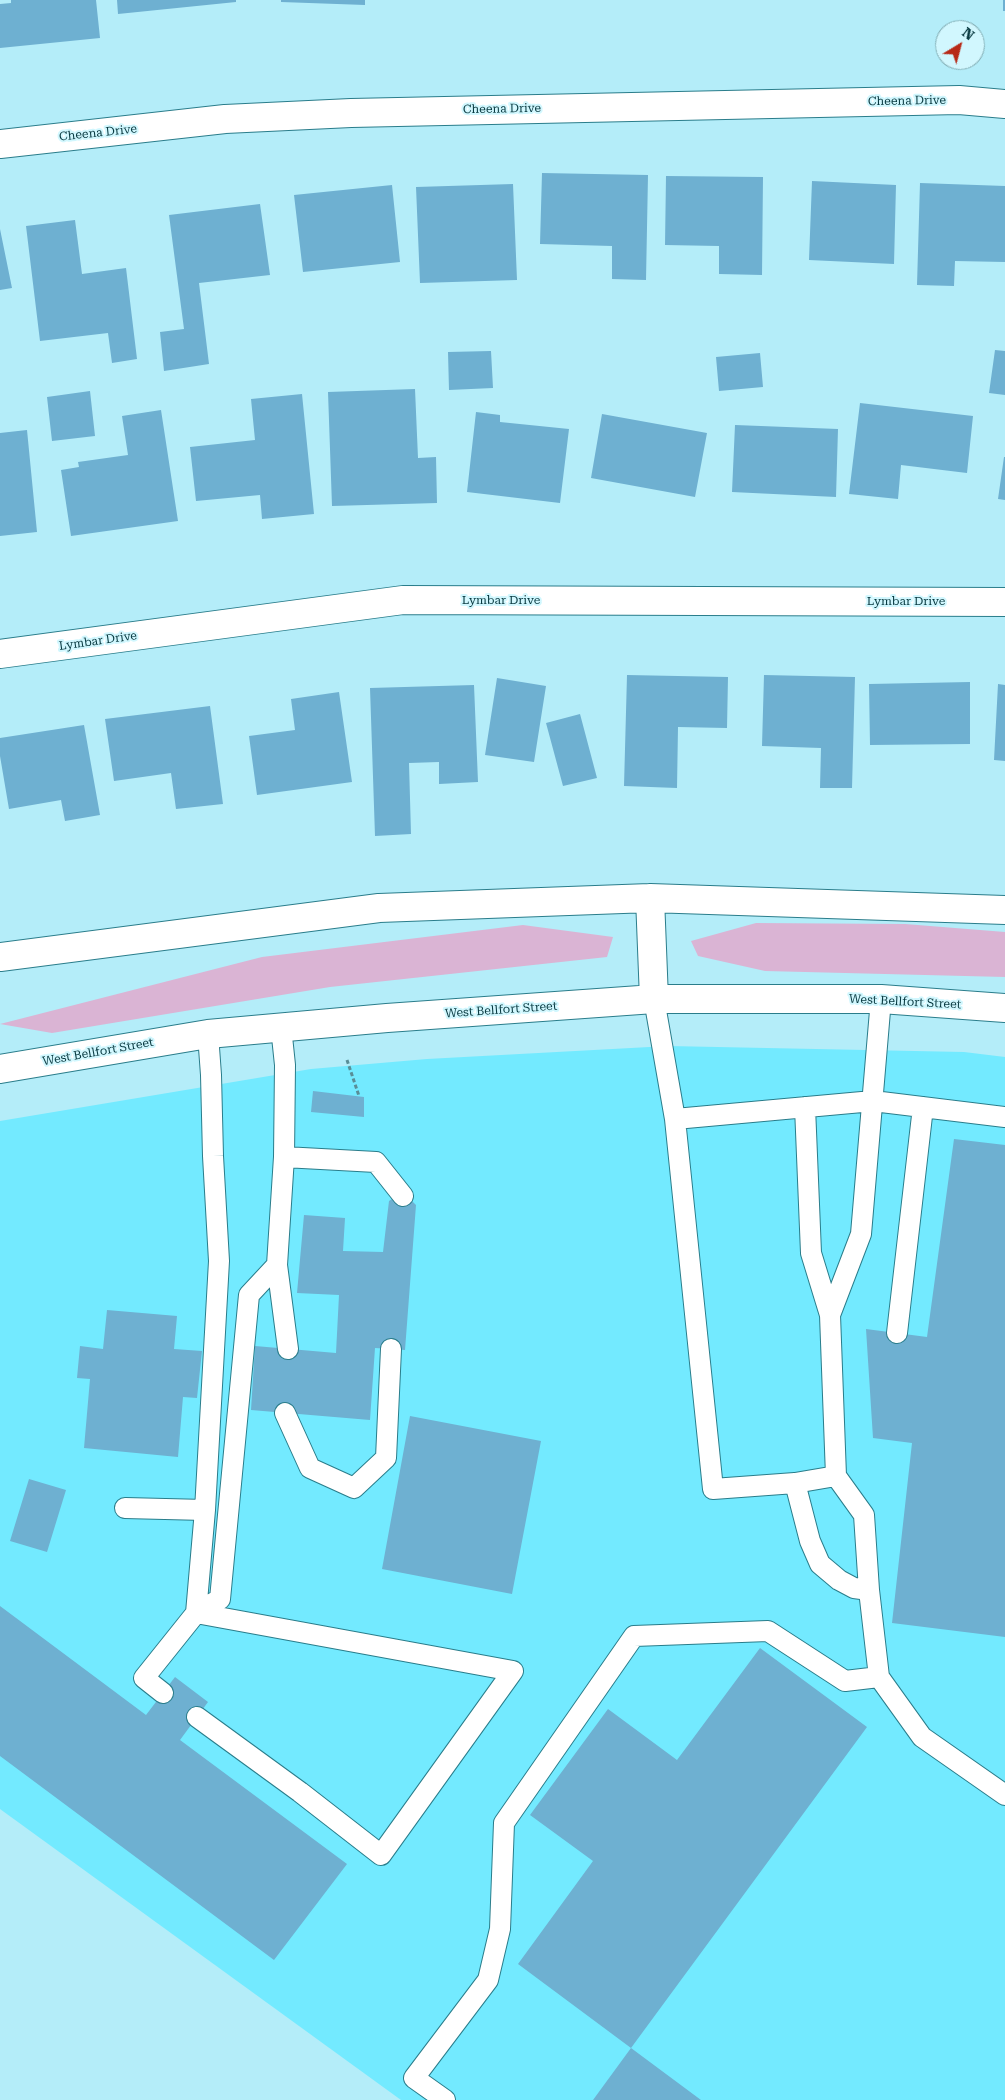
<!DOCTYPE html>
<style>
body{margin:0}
#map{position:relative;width:1005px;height:2100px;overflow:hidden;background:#b4edf9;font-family:"Roboto Serif",serif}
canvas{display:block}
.north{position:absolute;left:935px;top:20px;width:50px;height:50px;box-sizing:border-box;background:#d1f7fe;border:1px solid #80abb2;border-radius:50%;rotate:37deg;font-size:14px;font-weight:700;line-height:20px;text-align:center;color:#07383f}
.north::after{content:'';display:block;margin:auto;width:18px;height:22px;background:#b72a18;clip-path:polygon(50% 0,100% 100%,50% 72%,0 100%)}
</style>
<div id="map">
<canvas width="1005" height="2100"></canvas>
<div class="north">N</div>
</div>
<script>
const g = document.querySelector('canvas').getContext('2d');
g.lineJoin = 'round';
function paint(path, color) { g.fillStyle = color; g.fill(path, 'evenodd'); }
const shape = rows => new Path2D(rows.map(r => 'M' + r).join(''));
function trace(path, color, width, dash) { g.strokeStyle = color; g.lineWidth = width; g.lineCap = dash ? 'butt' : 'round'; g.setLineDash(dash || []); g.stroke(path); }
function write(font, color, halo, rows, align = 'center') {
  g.font = font + ' "Roboto Serif",serif'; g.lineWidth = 4; g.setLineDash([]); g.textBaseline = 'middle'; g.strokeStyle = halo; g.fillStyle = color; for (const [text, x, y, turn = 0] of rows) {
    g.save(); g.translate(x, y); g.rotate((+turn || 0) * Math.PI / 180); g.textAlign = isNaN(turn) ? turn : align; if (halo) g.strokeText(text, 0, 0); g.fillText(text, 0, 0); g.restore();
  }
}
paint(shape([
 [668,1046,964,1052,1005,1057,1005,2100,401,2100,0,1809,0,1121,311,1069,427,1059]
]), '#73eaff');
paint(shape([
 [756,923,905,924,1005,932,1005,977,765,971,698,956,691,941],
 [523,925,613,937,607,957,330,987,52,1033,0,1024,262,957]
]), '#dab4d4');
paint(shape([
 [11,0,96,0,100,38,0,48,0,4,11,3],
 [117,0,236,0,236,2,118,14],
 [281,0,365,0,365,5,281,2],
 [1003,0,1005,0,1005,11,1003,11],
 [542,173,648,175,646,280,612,279,612,246,540,244],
 [666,176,763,177,762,275,719,274,719,246,665,245],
 [812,181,896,185,894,264,809,260],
 [920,183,1005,186,1005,262,955,261,954,286,917,285],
 [513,184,517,280,420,283,416,187],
 [392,185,400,262,303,272,294,195],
 [260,204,270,275,199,283,209,364,164,371,160,332,184,329,169,215],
 [75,220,82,274,126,268,137,359,112,363,108,333,40,341,26,226],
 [0,229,12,288,0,290],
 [995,350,1005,351,1005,395,989,393],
 [491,351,493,388,449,390,448,352],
 [760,353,763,387,719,391,716,357],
 [415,389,418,458,436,457,437,503,332,506,328,392],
 [90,391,95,436,52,441,47,397],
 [302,394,314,514,262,519,260,495,196,501,190,447,255,440,251,399],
 [860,403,973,416,967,473,901,465,898,499,849,494],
 [161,410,178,521,71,536,61,470,79,467,78,462,128,455,122,416],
 [476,412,500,415,500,422,569,429,560,503,467,492],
 [602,414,707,433,695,497,591,478],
 [735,425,838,429,836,497,732,492],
 [27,430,37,532,0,536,0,433],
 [1004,457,1005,457,1005,500,998,499],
 [627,675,728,677,727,728,678,727,677,788,624,786],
 [764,675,855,677,852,788,820,788,821,748,762,746],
 [497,678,546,686,534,762,485,755],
 [970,682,970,744,870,745,869,684],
 [998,684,1005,685,1005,761,994,760],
 [474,685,478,782,439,784,439,762,409,763,411,834,375,836,370,688],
 [339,692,352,782,257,795,249,736,295,730,291,699],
 [210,706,223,804,176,809,171,773,114,781,105,719],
 [580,714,597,778,563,786,546,723],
 [84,725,100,815,65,821,61,800,9,809,0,756,0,738],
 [313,1091,364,1097,364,1117,311,1112],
 [954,1139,1005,1145,1005,1637,892,1623,912,1443,873,1438,866,1329,927,1337],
 [398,1195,407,1196,416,1205,405,1350,375,1348,370,1420,251,1410,255,1346,336,1353,339,1295,297,1293,304,1215,345,1218,343,1251,383,1252,389,1201],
 [107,1310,177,1316,174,1349,202,1351,197,1398,183,1397,178,1457,84,1448,90,1379,77,1378,80,1346,103,1349],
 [410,1416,541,1441,512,1594,382,1569],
 [29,1479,66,1490,47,1552,10,1541],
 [0,1606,146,1715,175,1677,208,1702,180,1740,347,1864,274,1960,0,1756],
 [760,1648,867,1727,631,2048,701,2100,593,2100,631,2048,518,1964,593,1861,530,1815,608,1709,677,1760]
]), '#6eb0d1');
const service = shape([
 [654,999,675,1119,713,1489,795,1483,836,1476],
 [881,999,861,1234,830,1315,836,1476,864,1515,869,1590,879,1677,922,1737,1005,1795],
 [281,1027,285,1065,284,1157,277,1265,288,1349],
 [805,1107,811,1253,830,1315],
 [675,1119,873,1101,1005,1117],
 [284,1157,376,1162,403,1196],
 [897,1333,923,1107],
 [285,1413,310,1468,354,1488,386,1458,391,1349],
 [795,1483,810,1541,820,1564,839,1580,854,1588,869,1590],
 [125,1508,205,1510],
 [196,1613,205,1510,219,1261,213,1156,211,1075,208,1034],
 [196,1613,220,1599,249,1295,277,1265],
 [163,1693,144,1678,196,1613,513,1671,381,1855,300,1792,197,1717],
 [445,2100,414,2078,488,1980,500,1929,504,1823,634,1636,768,1631,845,1681,879,1677]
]);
const minor = shape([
 [0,144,225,119,351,113,959,100,1005,104],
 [0,654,403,600,1005,602]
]);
const secondary = shape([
 [650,898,654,999],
 [0,957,379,908,650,898,1005,910],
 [0,1069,208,1034,387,1018,654,999,881,999,1005,1008]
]);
trace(service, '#2a7d8b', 22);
trace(minor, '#2a7d8b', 30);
trace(secondary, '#2a7d8b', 30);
trace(shape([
 [347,1060,359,1096]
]), '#598e97', 3, [4, 2.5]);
trace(service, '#fff', 20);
trace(minor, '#fff', 28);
trace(secondary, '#fff', 28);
write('12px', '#07383f', '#d1f7fe', [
 ["Cheena Drive",907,101,-1],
 ["Cheena Drive",502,109,-1],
 ["Cheena Drive",98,133,-6],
 ["Lymbar Drive",501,600],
 ["Lymbar Drive",906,601],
 ["Lymbar Drive",98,641,-8],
 ["West Bellfort Street",905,1002,3],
 ["West Bellfort Street",501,1010,-4],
 ["West Bellfort Street",98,1052,-10]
]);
</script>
